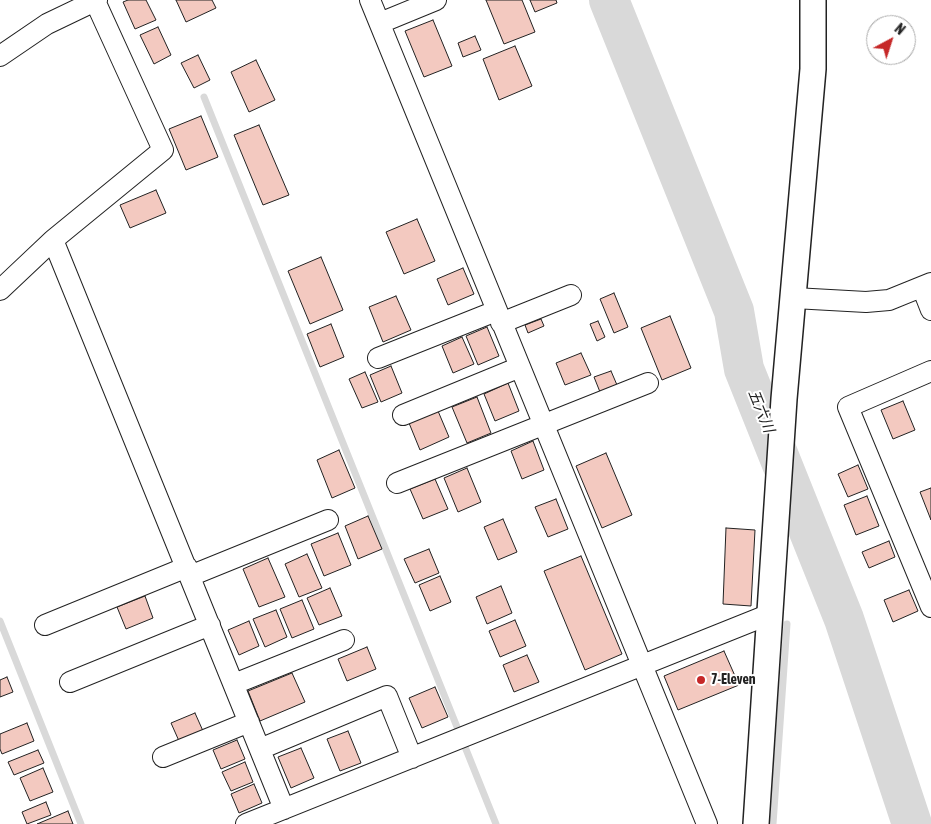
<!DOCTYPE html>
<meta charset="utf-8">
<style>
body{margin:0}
#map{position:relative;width:931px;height:824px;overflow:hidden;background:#fff;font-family:"Asap Condensed",sans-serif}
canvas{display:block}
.north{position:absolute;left:866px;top:15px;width:50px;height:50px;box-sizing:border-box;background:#fff;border:1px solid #a7a7a7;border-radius:50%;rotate:40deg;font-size:14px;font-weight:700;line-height:20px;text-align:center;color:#222}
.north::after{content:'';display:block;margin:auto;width:18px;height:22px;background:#c62828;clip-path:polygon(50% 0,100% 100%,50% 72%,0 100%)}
</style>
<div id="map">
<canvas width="931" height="824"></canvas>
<div class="north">N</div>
</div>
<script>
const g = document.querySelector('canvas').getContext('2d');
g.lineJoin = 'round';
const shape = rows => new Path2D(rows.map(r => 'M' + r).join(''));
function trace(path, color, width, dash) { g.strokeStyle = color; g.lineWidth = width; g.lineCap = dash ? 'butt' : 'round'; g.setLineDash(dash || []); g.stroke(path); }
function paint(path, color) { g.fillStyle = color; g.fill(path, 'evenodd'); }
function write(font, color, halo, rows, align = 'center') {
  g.font = font + ' "Asap Condensed","Noto Sans JP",sans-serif'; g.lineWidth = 4; g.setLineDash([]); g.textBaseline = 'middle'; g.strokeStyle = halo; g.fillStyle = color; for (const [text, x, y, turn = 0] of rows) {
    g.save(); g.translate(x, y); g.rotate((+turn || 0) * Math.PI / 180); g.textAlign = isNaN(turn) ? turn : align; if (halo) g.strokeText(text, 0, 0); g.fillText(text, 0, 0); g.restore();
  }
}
trace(shape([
 [204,97,496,824],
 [0,621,81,824],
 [773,824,787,624]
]), '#d9d9d9', 7);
trace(shape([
 [609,0,734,311,744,369,844,619,912,824]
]), '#d9d9d9', 40);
const building = shape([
 [128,0,146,0,156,20,135,29,123,2,128,0],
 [176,0,212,0,216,8,186,22,176,0],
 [486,0,522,0,535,32,504,44,486,0],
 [530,0,556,0,557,3,535,12,530,0],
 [433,20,452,66,424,77,405,31,433,20],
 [158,27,171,55,154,64,140,35,158,27],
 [475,36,481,50,463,57,458,43,475,36],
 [515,46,532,86,499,100,483,59,515,46],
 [198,55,210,80,194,88,181,63,198,55],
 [256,60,275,100,249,112,231,72,256,60],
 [201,116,218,157,186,170,169,129,201,116],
 [259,125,289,195,263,205,234,135,259,125],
 [156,190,166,213,130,228,120,205,156,190],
 [417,219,435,261,404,274,386,232,417,219],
 [321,257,343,310,310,324,288,271,321,257],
 [463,268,474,294,448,305,437,279,463,268],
 [614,293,628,327,614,333,600,299,614,293],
 [396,296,411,330,383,342,369,307,396,296],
 [670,316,691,368,662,380,641,328,670,316],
 [541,319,544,326,528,333,525,325,541,319],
 [598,321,605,337,597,341,590,324,598,321],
 [331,324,344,357,320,367,307,334,331,324],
 [487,327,499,356,478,365,466,336,487,327],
 [462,337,474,364,453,373,442,346,462,337],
 [581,353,591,375,565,385,556,363,581,353],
 [391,366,402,393,381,402,370,375,391,366],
 [611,371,617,385,600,392,594,377,611,371],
 [365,372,378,402,362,408,349,379,365,372],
 [508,383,519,411,495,421,484,394,508,383],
 [477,397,491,433,467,443,452,407,477,397],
 [903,401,915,430,893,439,881,410,903,401],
 [438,411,449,437,420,450,409,423,438,411],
 [533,441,544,470,522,479,511,451,533,441],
 [339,450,355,488,332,498,317,460,339,450],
 [606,453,632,515,602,528,576,466,606,453],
 [858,465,868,489,848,497,838,474,858,465],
 [467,468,481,502,458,512,444,478,467,468],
 [435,479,448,509,423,519,410,489,435,479],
 [931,488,931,520,920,492,931,488],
 [867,496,879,526,856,535,844,505,867,496],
 [556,499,568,529,548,537,535,507,556,499],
 [368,516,382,549,358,559,345,526,368,516],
 [503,519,517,552,498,560,484,527,503,519],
 [726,528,755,530,751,606,723,604,726,528],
 [338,533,351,565,324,576,311,544,338,533],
 [889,541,895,557,869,568,862,552,889,541],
 [429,549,439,573,415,583,404,559,429,549],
 [307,554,322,588,299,597,285,564,307,554],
 [581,556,622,654,585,670,544,571,581,556],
 [268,558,285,597,259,607,243,569,268,558],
 [440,576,451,602,430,611,419,585,440,576],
 [501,586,512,613,487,624,476,597,501,586],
 [330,588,342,616,319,625,307,598,330,588],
 [909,590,918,611,893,622,884,600,909,590],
 [145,596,153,618,126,629,117,607,145,596],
 [302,600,314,629,292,638,280,609,302,600],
 [276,610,287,637,265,647,253,619,276,610],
 [515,620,526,646,500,657,489,631,515,620],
 [249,621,259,646,239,655,228,630,249,621],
 [367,647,376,669,347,681,338,659,367,647],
 [724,651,739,685,678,710,664,676,724,651],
 [527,655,539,682,514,692,503,665,527,655],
 [292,673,305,702,260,721,248,691,292,673],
 [7,677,13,692,0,697,0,680,7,677],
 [435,687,448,717,422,728,409,698,435,687],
 [195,713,203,731,179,741,171,723,195,713],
 [27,723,34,741,2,754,0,749,0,734,27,723],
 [348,731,361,763,340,771,327,739,348,731],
 [237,740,245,759,221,769,213,750,237,740],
 [301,748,314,778,291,788,278,757,301,748],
 [38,750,44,763,14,775,8,762,38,750],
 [245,762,253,782,231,791,222,772,245,762],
 [43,768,53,792,30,801,20,778,43,768],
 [254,784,262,803,239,813,231,794,254,784],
 [46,802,51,815,27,824,22,812,46,802],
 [68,811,73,824,37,824,68,811]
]);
paint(building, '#f3c9c0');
trace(building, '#222', 1);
const minor = shape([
 [370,0,707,824],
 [95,1,163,150,53,240,284,809],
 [380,23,436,0],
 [0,56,47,24,97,0],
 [922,287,931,310],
 [0,290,53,240],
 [794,298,866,302,889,300,931,283],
 [501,323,571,295],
 [378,358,496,311],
 [931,371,848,407,931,607],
 [403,415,520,367],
 [397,483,648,383],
 [190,576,328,520],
 [45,625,187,567],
 [70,682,210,625],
 [234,684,344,640],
 [260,749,387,696,412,758],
 [163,757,249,722],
 [246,824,770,614]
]);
const tertiary = shape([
 [756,824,784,399,813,69,813,0]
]);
trace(minor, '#222', 22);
trace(tertiary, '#222', 28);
trace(minor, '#fff', 20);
trace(tertiary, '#fff', 25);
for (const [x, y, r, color] of [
 [701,680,5,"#c62828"]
]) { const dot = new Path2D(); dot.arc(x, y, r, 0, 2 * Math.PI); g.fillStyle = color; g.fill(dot); trace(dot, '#fff', 2); }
write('bold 14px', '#222', '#fff', [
 ["7-Eleven",711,680]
], 'left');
write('italic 15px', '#222', '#fff', [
 ["五六川",761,411,68]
]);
</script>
